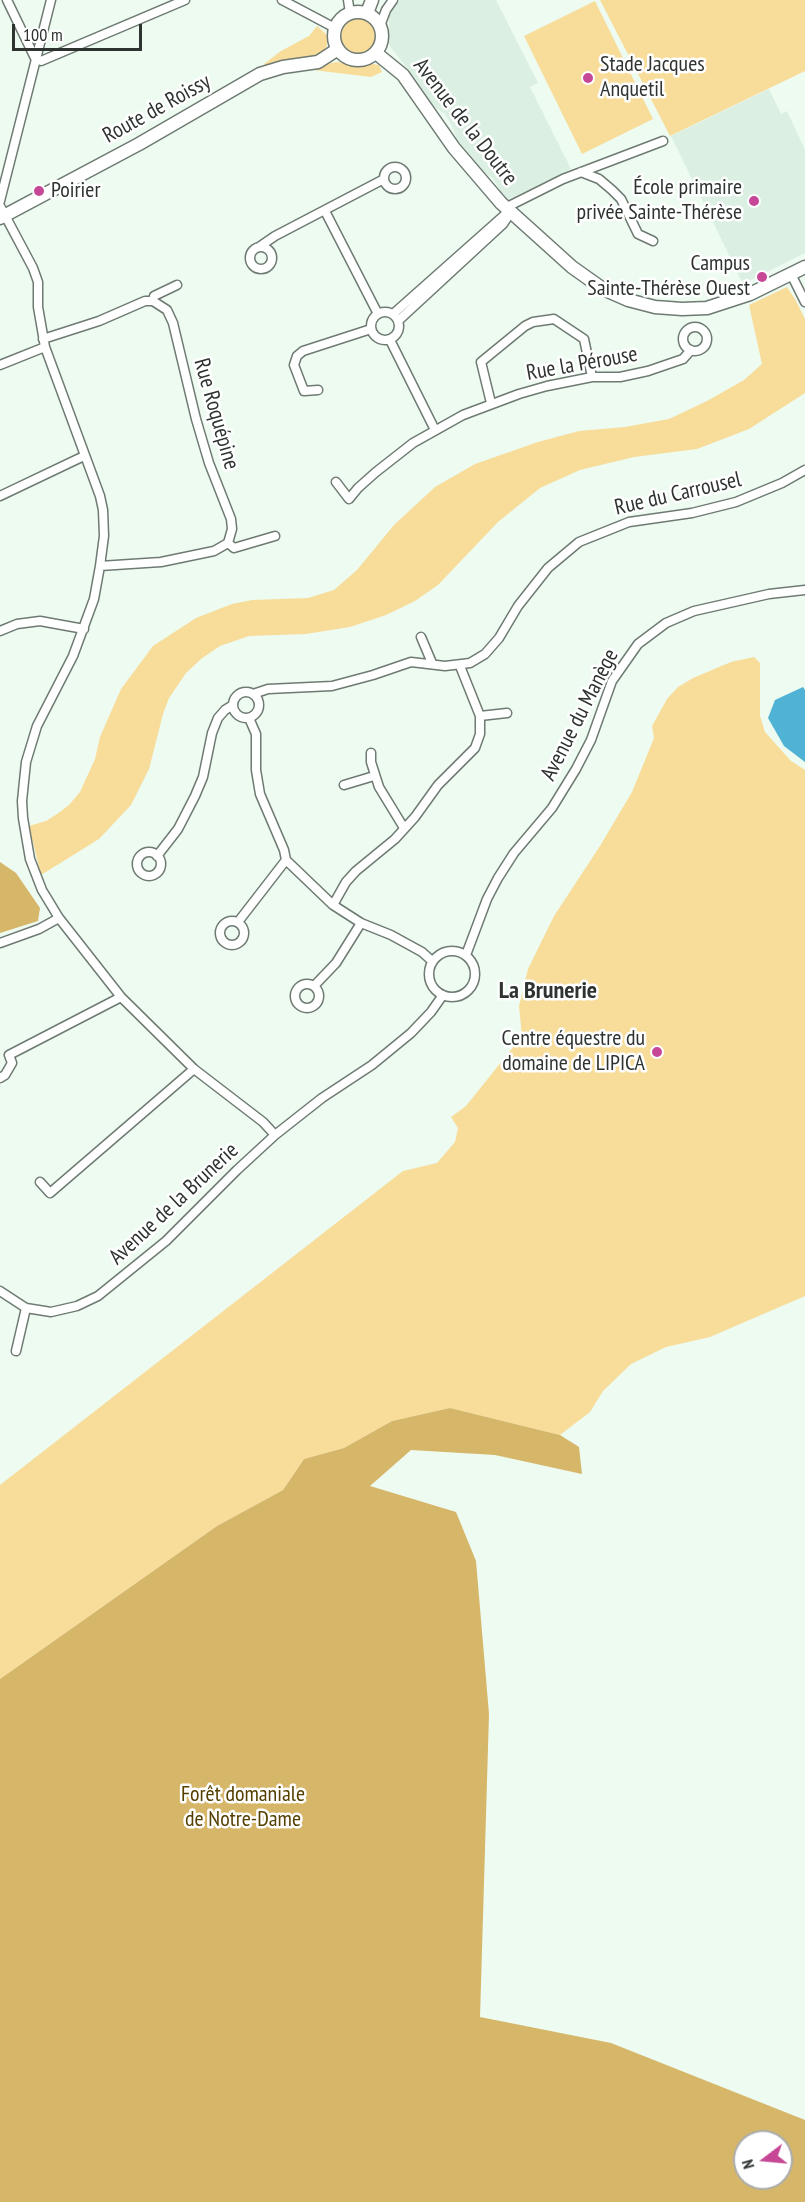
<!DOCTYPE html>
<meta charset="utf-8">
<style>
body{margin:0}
#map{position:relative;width:805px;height:2202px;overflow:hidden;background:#edfbf1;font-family:"PT Sans Narrow",sans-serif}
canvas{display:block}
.north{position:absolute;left:733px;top:2130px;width:60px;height:60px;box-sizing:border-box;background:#fff;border:2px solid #abadac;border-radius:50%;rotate:254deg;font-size:16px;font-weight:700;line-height:24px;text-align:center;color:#2e3330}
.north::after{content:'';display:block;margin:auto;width:21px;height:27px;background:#c54795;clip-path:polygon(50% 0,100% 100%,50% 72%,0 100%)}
.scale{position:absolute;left:12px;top:24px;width:130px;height:27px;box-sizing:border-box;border:3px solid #2e3330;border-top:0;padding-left:8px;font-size:18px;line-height:21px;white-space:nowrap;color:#2e3330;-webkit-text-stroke:4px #fff;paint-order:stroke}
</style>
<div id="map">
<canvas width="805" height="2202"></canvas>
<div class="north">N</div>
<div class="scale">100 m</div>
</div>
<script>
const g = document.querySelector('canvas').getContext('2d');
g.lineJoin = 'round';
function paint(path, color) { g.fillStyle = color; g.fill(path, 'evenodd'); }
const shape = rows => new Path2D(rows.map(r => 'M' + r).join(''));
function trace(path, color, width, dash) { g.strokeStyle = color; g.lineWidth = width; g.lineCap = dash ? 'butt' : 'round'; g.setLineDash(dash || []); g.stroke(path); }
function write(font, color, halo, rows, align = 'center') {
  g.font = font + ' "PT Sans Narrow",sans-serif'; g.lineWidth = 5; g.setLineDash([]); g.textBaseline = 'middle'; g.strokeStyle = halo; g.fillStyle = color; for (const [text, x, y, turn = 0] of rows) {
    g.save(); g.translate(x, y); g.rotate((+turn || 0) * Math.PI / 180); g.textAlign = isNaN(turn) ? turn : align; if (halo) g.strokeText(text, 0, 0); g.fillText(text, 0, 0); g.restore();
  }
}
paint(shape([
 [400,0,496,0,538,83,530,87,571,169,511,198,508,199,502,194,493,178,484,173,457,139,453,128,445,114,430,104,407,68,389,45,389,16],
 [769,89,781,114,787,111,805,150,805,253,743,284,671,136]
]), '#dbf0e2');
paint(shape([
 [600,0,805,0,805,71,670,136],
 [595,1,653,119,582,154,524,36],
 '339 36a19 19 0 1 1 38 0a19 19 0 1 1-38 0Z',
 [317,26,326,34,327,37,327,46,323,53,316,57,265,67,264,64,281,51,309,36],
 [337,62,352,65,373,64,379,65,382,72,371,77,313,70,312,67],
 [787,287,795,299,805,319,805,393,749,429,697,449,634,457,580,470,540,488,498,522,438,585,415,601,386,615,350,627,306,634,249,636,220,646,201,659,186,673,169,698,163,714,149,769,131,805,99,839,41,875,29,826,46,821,57,814,69,805,80,792,95,759,100,737,121,689,153,646,196,618,232,604,252,600,308,598,334,590,357,570,394,525,435,487,475,464,538,442,579,431,625,427,669,419,707,401,744,380,762,364,749,305],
 [754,657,760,663,760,716,765,732,791,761,805,770,805,1296,710,1337,666,1347,631,1364,603,1391,590,1412,560,1435,450,1408,392,1421,344,1448,304,1459,283,1490,217,1526,0,1679,0,1485,403,1171,437,1163,455,1142,458,1128,451,1117,466,1106,522,1036,519,1006,528,969,554,916,600,846,632,792,654,738,652,726,667,699,678,687,693,678,731,662]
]), '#f8dc9a');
paint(shape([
 [0,862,16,873,40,908,38,921,0,933],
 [450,1408,560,1435,579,1447,582,1474,495,1455,411,1450,370,1486,456,1512,476,1561,489,1714,480,2017,611,2043,805,2120,805,2202,0,2202,0,1679,217,1526,283,1490,304,1459,344,1448,392,1421],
 [745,2142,781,2142,781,2178,745,2178]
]), '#d6b669');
paint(shape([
 [803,687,805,690,805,762,784,746,768,718,775,700]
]), '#50b2d4');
const street = shape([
 [7,0,35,58,41,61,185,0],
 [282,0,335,28],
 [348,0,350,13],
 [380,26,386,10,393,0],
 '384 178a11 11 0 1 1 22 0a11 11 0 1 1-22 0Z',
 [581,172,599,179,612,190,621,199,638,234,653,241],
 [0,201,51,0],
 [0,206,33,268,38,282,38,307,45,347,100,496,103,510,104,536,100,566,94,599,73,656,37,726,26,762,22,801,23,818,30,859,42,890,59,918,121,997,194,1069,263,1122,275,1135,322,1098,372,1065,411,1033,431,1012,443,995],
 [325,211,378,314],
 [509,211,511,205,563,179,663,141],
 [259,247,275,236,384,179],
 '250 258a11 11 0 1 1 22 0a11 11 0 1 1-22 0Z',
 [791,274,805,302],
 [153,301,154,296,177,285],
 '371 326a14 14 0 1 1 28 0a14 14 0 1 1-28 0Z',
 [393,314,509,211,507,218,503,224,398,321],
 '683 339a12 12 0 1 1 24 0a12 12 0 1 1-24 0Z',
 [43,339,99,321,145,301,153,301,167,310,173,323,196,419,209,463,231,519,232,529,228,543,214,551,161,562,100,566],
 [390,340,435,430],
 [0,365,45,347],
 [318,390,304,391,294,365,297,356,303,351,371,329],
 [491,403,481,362,525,326,533,322,554,319,584,339,592,377],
 [336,482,349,499,358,488,376,472,413,443,463,415,519,394,547,386,592,377,620,377,648,371,683,359,691,350],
 [0,496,84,456],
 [228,543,234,548,275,536],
 [0,631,17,624,40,621,84,629],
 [421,637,432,663],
 '233 705a13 13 0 1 1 26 0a13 13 0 1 1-26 0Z',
 [253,694,268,689,332,686,373,675,411,662,445,666,470,663,485,654,499,638,518,606,548,568,579,542,629,522,692,513,736,502,782,483,805,470],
 [480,716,507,713],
 [249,718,256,734,256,770,260,794,284,850,286,860,333,905,361,923,391,935,422,952,432,961],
 [371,753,371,762,379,787,404,828],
 [344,785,374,776],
 '137 864a12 12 0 1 1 24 0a12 12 0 1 1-24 0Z',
 [157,856,178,829,195,796,203,777,212,733,218,718,225,710,233,705],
 [333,905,346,882,356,871,395,839,415,817,438,785,475,748,480,734,480,716,460,666],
 '220 933a12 12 0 1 1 24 0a12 12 0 1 1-24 0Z',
 [238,922,286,860],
 [0,943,39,929,59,918],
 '429 974a23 23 0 1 1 46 0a23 23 0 1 1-46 0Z',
 [466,955,487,899,498,878,514,853,552,808,576,769,591,740,612,681,638,644,666,623,694,611,769,594,805,590],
 '295 996a12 12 0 1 1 24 0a12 12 0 1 1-24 0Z',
 [314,986,336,963,361,923],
 [0,1078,5,1075,12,1063,9,1055,121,997],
 [40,1182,50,1193,194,1069],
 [0,1291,26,1308,51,1312,77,1306,98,1296,166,1241,237,1170,275,1135],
 [16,1351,26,1308]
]);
const secondary = shape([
 '334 36a24 24 0 1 1 48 0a24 24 0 1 1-48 0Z',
 [367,13,372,0],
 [376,53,403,75,454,148,501,203,572,267,603,289,628,300,655,307,682,309,707,308,750,294,805,267],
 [0,218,139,144,260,74,283,67,318,62,338,49]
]);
trace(street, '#6e7a72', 11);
trace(secondary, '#6e7a72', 15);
trace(street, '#fff', 8);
trace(secondary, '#fff', 12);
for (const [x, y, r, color] of [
 [588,78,6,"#c54795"],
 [39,191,6,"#c54795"],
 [754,201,6,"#c54795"],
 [762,277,6,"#c54795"],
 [657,1052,6,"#c54795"]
]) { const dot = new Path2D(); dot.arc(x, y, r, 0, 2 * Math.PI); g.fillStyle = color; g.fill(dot); trace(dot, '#fff', 2); }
write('22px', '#2e3330', '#fff', [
 ["Stade Jacques",600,65,"left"],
 ["Anquetil",600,90,"left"],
 ["École primaire",742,188],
 ["privée Sainte-Thérèse",742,213],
 ["Poirier",51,191,"left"],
 ["Campus",750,264],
 ["Sainte-Thérèse Ouest",750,289],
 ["Centre équestre du",645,1039],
 ["domaine de LIPICA",645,1064]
], 'right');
write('22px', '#2e3330', '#fff', [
 ["Route de Roissy",157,109,-29],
 ["Avenue de la Doutre",465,122,52],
 ["Rue la Pérouse",582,364,-10],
 ["Rue Roquépine",216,414,74],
 ["Rue du Carrousel",678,494,-13],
 ["Avenue du Manège",580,715,-63],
 ["Avenue de la Brunerie",174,1204,-43]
]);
write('22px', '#554000', '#fff', [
 ["Forêt domaniale",243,1795],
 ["de Notre-Dame",243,1820]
]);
write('bold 24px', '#2e3330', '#fff', [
 ["La Brunerie",548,991]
]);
</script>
